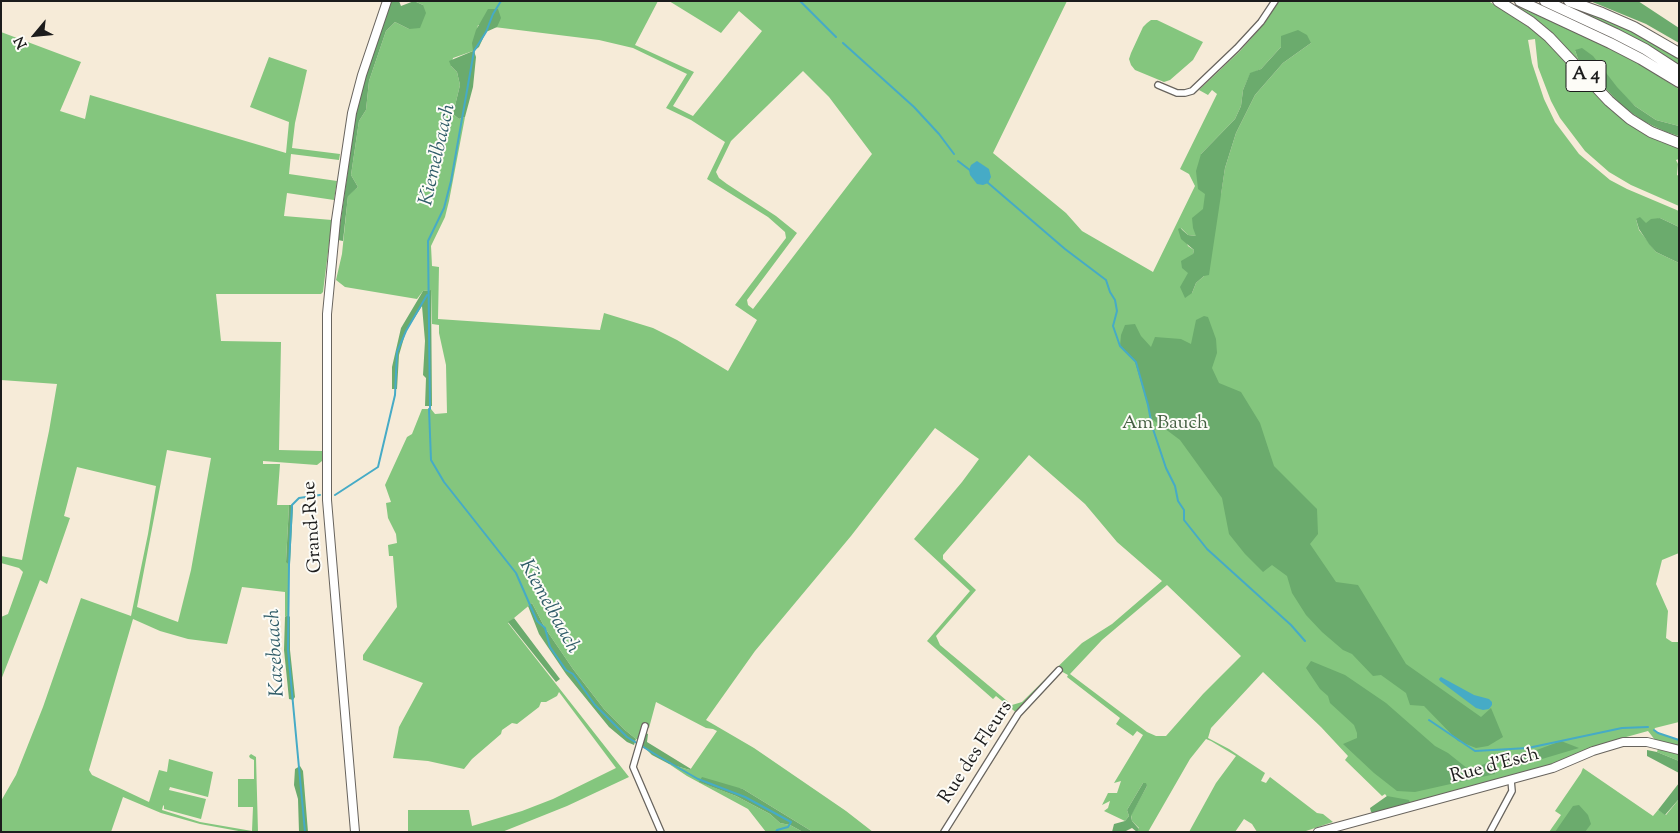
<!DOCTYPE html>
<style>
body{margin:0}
#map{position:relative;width:1680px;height:833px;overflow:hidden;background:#f6ebd8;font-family:"Sorts Mill Goudy",serif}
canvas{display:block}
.frame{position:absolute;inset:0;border:2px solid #1c1c1c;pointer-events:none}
.north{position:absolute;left:10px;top:10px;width:50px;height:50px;-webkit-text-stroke:4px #fdfcf7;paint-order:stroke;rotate:242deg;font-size:14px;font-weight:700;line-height:20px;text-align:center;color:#1c1c1c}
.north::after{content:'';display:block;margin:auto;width:18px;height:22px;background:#1c1c1c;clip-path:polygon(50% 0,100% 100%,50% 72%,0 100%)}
</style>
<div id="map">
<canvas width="1680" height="833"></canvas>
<div class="frame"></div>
<div class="north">N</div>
</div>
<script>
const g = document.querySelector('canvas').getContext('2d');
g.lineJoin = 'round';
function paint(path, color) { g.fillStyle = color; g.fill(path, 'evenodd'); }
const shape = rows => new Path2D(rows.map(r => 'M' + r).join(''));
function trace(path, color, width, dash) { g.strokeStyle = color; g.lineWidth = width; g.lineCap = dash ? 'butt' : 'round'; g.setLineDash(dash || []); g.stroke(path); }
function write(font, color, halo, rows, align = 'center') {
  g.font = font + ' "Sorts Mill Goudy",serif'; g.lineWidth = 4; g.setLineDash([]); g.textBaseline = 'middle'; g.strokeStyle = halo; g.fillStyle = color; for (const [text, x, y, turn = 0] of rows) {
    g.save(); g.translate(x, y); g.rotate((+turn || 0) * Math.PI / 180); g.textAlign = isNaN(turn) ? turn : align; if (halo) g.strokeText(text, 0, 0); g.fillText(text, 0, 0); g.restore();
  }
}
paint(shape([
 [414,1,658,1,635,45,694,72,673,106,693,116,762,31,739,11,721,33,669,1,1067,1,993,153,1066,213,1082,231,1153,272,1195,186,1189,174,1180,169,1217,94,1212,90,1208,95,1199,90,1240,51,1264,24,1279,1,1488,1,1511,14,1546,40,1606,105,1627,123,1661,142,1679,147,1679,159,1676,160,1678,164,1677,175,1679,176,1679,206,1631,185,1609,172,1585,151,1560,118,1551,101,1538,67,1535,39,1528,40,1532,63,1544,99,1555,122,1579,154,1610,180,1627,189,1679,211,1679,227,1660,218,1646,224,1636,219,1639,230,1656,252,1679,263,1679,553,1662,560,1656,584,1668,611,1666,638,1672,642,1679,642,1679,722,1655,728,1654,730,1658,733,1679,740,1679,761,1657,752,1659,745,1648,731,1608,742,1552,765,1395,807,1385,794,1382,796,1345,760,1348,756,1321,727,1263,672,1211,728,1208,738,1229,749,1265,773,1261,781,1266,783,1270,777,1317,813,1323,814,1333,822,1303,832,1257,832,1252,824,1244,819,1235,832,1189,832,1216,783,1236,756,1211,741,1206,739,1190,759,1148,832,1137,832,1139,828,1132,821,1131,815,1147,786,1143,783,1127,810,1129,816,1125,821,1104,811,1108,808,1110,801,1102,805,1108,793,1117,793,1121,781,1114,783,1143,735,1137,731,1133,736,1116,724,1120,718,1067,677,1068,675,1059,670,1018,714,996,696,993,699,927,641,970,591,914,539,962,482,979,459,935,428,851,536,755,651,706,720,754,748,846,811,873,832,813,832,743,789,700,782,736,796,770,814,780,823,790,825,803,832,766,832,748,809,687,776,669,764,690,770,717,731,713,729,706,728,656,702,649,728,645,726,640,741,636,739,625,730,604,709,573,669,545,628,532,603,508,623,629,777,567,806,502,832,408,832,408,810,469,810,472,826,522,811,553,799,616,768,559,692,557,696,546,702,541,702,539,707,517,724,512,723,502,730,501,734,472,759,464,769,428,761,393,758,399,727,423,683,363,660,363,655,397,607,393,556,389,556,388,545,397,543,396,534,388,518,386,503,391,502,385,485,407,437,412,434,422,409,431,409,435,414,447,413,446,365,439,333,439,325,432,324,431,290,423,291,417,299,345,287,336,280,342,254,348,195,358,187,351,175,359,121,366,110,369,81,386,31,395,22,409,29,423,5],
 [478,25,599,40,633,48,687,74,666,108,691,120,725,142,707,179,768,217,785,232,786,238,735,305,757,320,728,371,677,340,653,328,604,313,600,330,438,319,439,267,432,266,431,246,445,217,449,201,465,117,459,119,453,114,460,85,457,72,451,66,453,58,473,51],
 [1311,43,1283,63,1255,95,1236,133,1225,168,1221,194,1201,154,1235,119,1241,106,1243,90,1250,74,1261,69,1281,47],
 [803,71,829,97,872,154,753,309,748,305,747,300,797,233,776,216,727,184,719,178,716,172,731,141],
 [1181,228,1188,235,1196,236,1204,276,1196,283,1192,293,1189,272,1194,250,1188,246],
 [1029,455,1085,504,1117,542,1162,581,1112,624,1082,643,1022,702,1012,705,940,645,936,636,976,590,943,559,943,555],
 [1167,585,1241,656,1203,694,1166,736,1156,736,1147,732,1070,674,1102,640],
 [1512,4,1578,33,1638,63,1679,89,1679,126,1656,120,1635,106,1575,50,1578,59,1622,106,1643,121,1666,132,1679,136,1679,139,1667,135,1632,116,1511,5],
 [1585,11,1631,31,1679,58,1679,66,1584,14],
 [1151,20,1157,20,1203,42,1193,60,1170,80,1164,82,1135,70,1131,65,1129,59,1131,53,1143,27,1147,23],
 [1,32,81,62,60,111,85,119,90,95,286,153,289,122,250,107,269,57,307,70,295,123,292,148,340,154,339,160,291,154,289,174,337,181,334,200,287,193,284,216,332,220,323,292,321,294,216,294,221,341,281,342,279,450,322,451,322,461,317,465,263,461,263,464,280,464,277,505,289,505,286,561,289,565,288,615,285,617,285,592,242,587,227,644,188,639,160,631,133,619,89,770,92,775,149,802,159,770,167,772,169,759,213,772,208,797,170,787,169,790,206,799,201,819,164,809,164,805,163,806,162,810,200,822,252,831,253,807,238,807,238,779,254,779,254,760,250,758,249,756,251,754,256,757,258,832,244,832,200,824,161,813,123,797,111,832,1,832,1,801,16,775,43,707,81,598,131,616,148,534,156,486,77,467,64,516,70,518,47,584,40,580,1,680,1,617,8,614,23,572,19,568,1,563,1,556,22,560,49,431,57,384,1,380],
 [167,450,211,458,191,570,178,622,137,607],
 [1583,768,1653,816,1658,810,1666,815,1679,799,1679,832,1549,832,1561,815,1555,811,1581,773]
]), '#84c67e');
paint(shape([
 [391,1,399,1,401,6,414,1,423,5,426,13,420,28,409,29,395,22,386,31,369,81,366,110,359,121,351,175,358,187,348,196,343,241,338,240,356,114,365,78],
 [1590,1,1638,1,1679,28,1679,43,1646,24],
 [488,9,498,9,501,18,497,27,486,32,479,47,474,51,476,57,473,87,465,117,459,119,453,114,460,85,457,72,451,66,449,61,473,51,472,43,476,30],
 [1298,30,1307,35,1311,43,1283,63,1255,95,1236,133,1225,168,1209,275,1204,276,1196,283,1192,293,1185,298,1180,287,1188,273,1182,268,1181,261,1193,254,1194,250,1181,239,1178,229,1180,228,1188,235,1196,236,1193,228,1192,218,1203,209,1205,194,1198,189,1196,171,1201,154,1235,119,1241,106,1243,90,1250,73,1261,69,1281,47,1281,36],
 [1582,48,1593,56,1617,87,1635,106,1656,120,1679,126,1679,136,1666,132,1643,121,1622,106,1578,59,1575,50],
 [1640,217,1646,223,1651,219,1660,218,1679,227,1679,263,1656,252,1649,244,1639,229,1636,219],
 [431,290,432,406,425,406,426,378,423,375,425,341,422,306,406,331,399,355,397,389,392,389,392,367,401,328,423,291],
 [1204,316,1208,317,1216,339,1217,353,1212,368,1219,383,1241,392,1260,423,1274,466,1317,509,1318,534,1310,544,1336,582,1358,585,1406,664,1481,717,1491,708,1503,737,1488,746,1476,748,1458,741,1424,706,1410,705,1406,693,1381,675,1373,676,1352,654,1343,650,1322,632,1306,615,1292,593,1287,576,1272,565,1263,572,1245,554,1229,534,1222,498,1180,440,1152,419,1135,362,1120,346,1121,335,1125,325,1135,324,1141,336,1151,347,1155,337,1181,339,1191,344,1196,320],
 [289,505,292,505,293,507,290,563,289,565,286,562],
 [532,603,545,628,573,669,604,709,625,730,636,739,634,745,627,742,609,727,566,674,539,634,528,606],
 [288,615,290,617,290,650,295,697,293,700,289,699,284,650,285,617],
 [514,618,560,679,556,682,508,622],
 [1311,661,1345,675,1386,703,1435,746,1448,753,1468,769,1498,760,1495,774,1415,792,1397,791,1374,773,1343,744,1357,738,1357,733,1354,725,1330,703,1328,696,1320,689,1306,668],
 [646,733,648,734,647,742,691,769,690,770,669,764,652,755,642,745],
 [1561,741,1579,748,1542,759,1535,759,1504,769,1506,759,1534,751],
 [1647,750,1657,752,1679,761,1679,773,1647,756],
 [300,766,303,771,308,832,299,832,298,799,294,785,295,769],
 [702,777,743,789,813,832,803,832,790,825,780,823,770,814,736,796,699,782],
 [1143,783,1146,783,1147,786,1131,816,1132,821,1139,829,1137,832,1132,828,1124,832,1112,832,1114,824,1125,821,1129,816,1127,810],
 [1679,783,1679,799,1665,815,1658,810],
 [1387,796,1409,800,1410,803,1374,813,1371,812,1370,808],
 [1579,805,1588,815,1591,824,1585,832,1555,832,1573,806]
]), '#6bab6d');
paint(shape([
 [977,161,989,169,991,177,988,183,983,185,977,184,970,175,969,170,971,165],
 [1441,677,1474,695,1489,699,1492,702,1492,705,1489,709,1483,710,1476,708,1440,681,1439,679]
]), '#46abc6');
trace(shape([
 [800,1,836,37],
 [843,43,914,107,939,134,954,154],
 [958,161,971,171],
 [987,182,1065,249,1106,280,1110,292,1115,300,1117,311,1113,326,1120,346,1136,362,1148,405,1152,426,1166,468,1175,486,1178,501,1184,510,1184,520,1207,549,1291,625,1305,641],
 [429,409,431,460,444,482,516,573,537,621,545,628,550,647,566,670,573,674,595,705,627,737,658,756,698,779,745,797,791,822,788,827,777,830,776,832],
 [430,409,428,241,444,208,451,181,474,51,486,32,493,14,501,1],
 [335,495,378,467,395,395,397,352,406,331,427,295],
 [1429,720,1475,751,1528,748,1622,728,1648,727],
 [1654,730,1658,733,1679,740],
 [305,832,288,650,289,565,292,505,299,498,320,495]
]), '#46abc6', 2);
const minor = shape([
 [1158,85,1177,93,1185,93,1192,91,1237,48,1261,22,1275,1],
 [645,726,633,767,661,832],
 [944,832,1018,714,1059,670],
 [1490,832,1512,791,1511,780]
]);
const secondary = shape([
 [355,832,327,500,327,314,336,220,352,113,362,75,387,1],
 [1318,832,1553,768,1593,751,1623,742,1647,742,1679,750]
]);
const motorway = shape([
 [1498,1,1531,22,1549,37,1609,101,1630,119,1651,132,1679,143],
 [1520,1,1610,43,1641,59,1679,82],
 [1545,1,1616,34,1645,49,1679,71],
 [1569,1,1602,13,1634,27,1679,53]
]);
trace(minor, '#68645e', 8);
trace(secondary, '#68645e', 10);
trace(motorway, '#68645e', 12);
trace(minor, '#fff', 5.5);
trace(secondary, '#fff', 8);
trace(motorway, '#fff', 10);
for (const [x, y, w] of [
 [1586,76,40]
]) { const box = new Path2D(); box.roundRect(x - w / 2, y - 15.5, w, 31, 4); g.fillStyle = '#fdfcf7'; g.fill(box); trace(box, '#1c1c1c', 1); }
write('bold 18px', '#1c1c1c', null, [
 ["A 4",1586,76]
]);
write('19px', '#466043', '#fdfcf7', [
 ["Am Bauch",1165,425]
]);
write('19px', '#1c1c1c', '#fdfcf7', [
 ["Grand-Rue",314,527,-94],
 ["Rue des Fleurs",977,753,-57],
 ["Rue d'Esch",1495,767,-15]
]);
write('italic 20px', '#2f5c68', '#fdfcf7', [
 ["Kiemelbaach",439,155,-77],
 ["Kiemelbaach",548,607,61],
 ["Kazebaach",277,653,-93]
]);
</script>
